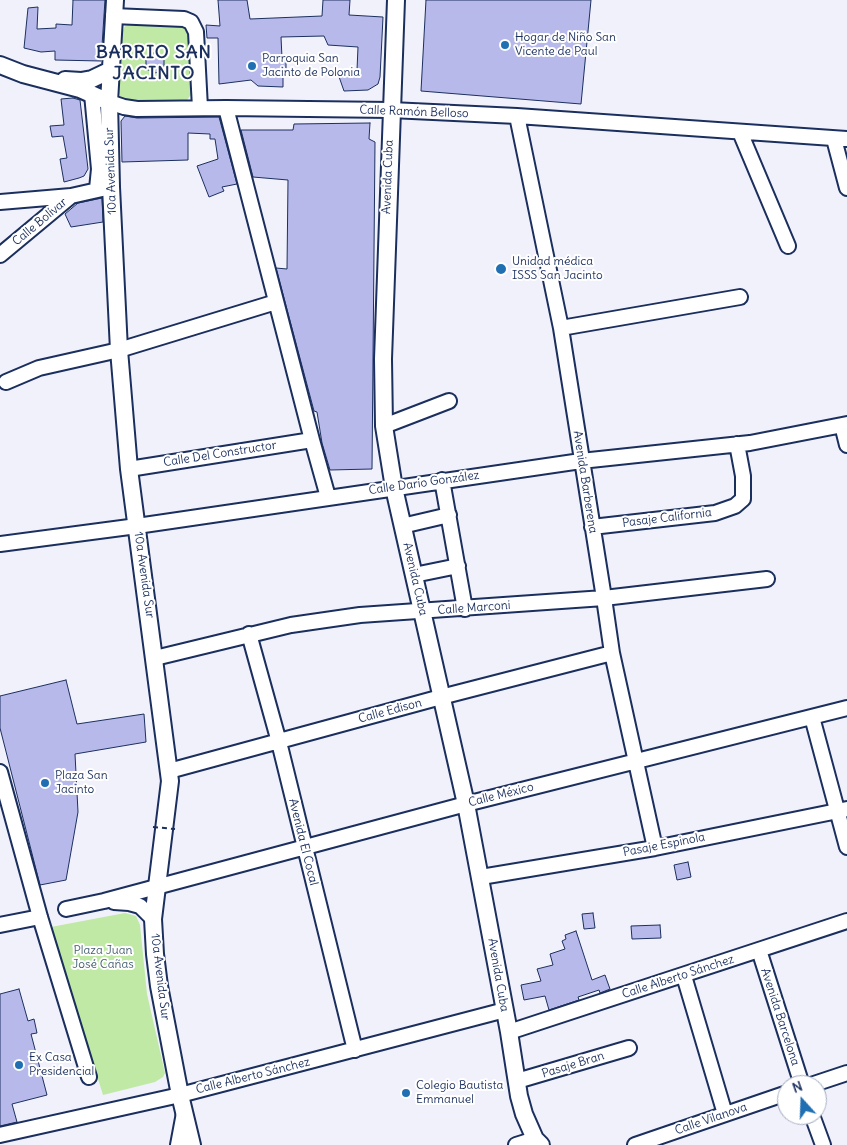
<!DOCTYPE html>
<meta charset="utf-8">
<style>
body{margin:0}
#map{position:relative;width:847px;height:1145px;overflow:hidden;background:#f1f1fb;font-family:Delius,sans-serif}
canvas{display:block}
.north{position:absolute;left:777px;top:1075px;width:50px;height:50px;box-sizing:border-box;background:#fff;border:1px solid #a4acbf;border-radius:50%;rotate:340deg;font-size:14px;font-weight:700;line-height:20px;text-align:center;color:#1b2f5e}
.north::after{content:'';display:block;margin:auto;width:18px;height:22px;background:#1f6fb2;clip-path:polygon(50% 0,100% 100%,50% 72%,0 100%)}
</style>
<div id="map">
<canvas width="847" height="1145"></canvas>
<div class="north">N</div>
</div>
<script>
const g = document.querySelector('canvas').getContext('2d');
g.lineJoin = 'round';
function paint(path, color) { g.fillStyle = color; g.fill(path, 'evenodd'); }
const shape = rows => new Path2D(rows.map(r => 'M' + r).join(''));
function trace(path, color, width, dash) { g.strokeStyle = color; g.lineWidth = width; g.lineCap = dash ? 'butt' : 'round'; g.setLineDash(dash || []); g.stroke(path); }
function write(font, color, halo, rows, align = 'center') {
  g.font = font + ' Delius,sans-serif'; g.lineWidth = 4; g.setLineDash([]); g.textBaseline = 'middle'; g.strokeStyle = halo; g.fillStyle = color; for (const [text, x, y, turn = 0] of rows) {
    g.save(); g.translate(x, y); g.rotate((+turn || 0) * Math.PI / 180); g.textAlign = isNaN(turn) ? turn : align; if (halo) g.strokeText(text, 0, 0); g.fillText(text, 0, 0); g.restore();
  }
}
paint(shape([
 [131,24,183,25,189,31,193,92,187,100,180,102,129,101,121,99,118,90,122,32,125,26],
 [125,913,136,916,140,925,147,994,165,1073,163,1077,155,1082,103,1095,51,927]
]), '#bfe9a5');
const building = shape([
 [73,0,105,0,101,61,55,60,55,51,41,52,24,48,28,8,38,7,37,29,56,28,56,24,72,25,73,0],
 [218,0,247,0,250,19,322,16,323,0,350,0,349,15,383,17,380,77,378,84,368,90,344,91,337,71,357,70,358,47,328,45,324,36,281,37,282,58,286,61,286,71,283,74,283,87,258,86,251,80,219,84,218,38,207,38,206,25,220,26,218,0],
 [426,0,591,0,581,104,421,91,426,0],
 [155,52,164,58,164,67,156,73,146,69,146,58,155,52],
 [73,98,80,100,88,169,84,176,79,178,64,182,60,159,67,158,63,136,52,137,50,126,64,125,61,99,73,98],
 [125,116,137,118,219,117,237,184,222,187,224,191,209,197,197,166,218,159,215,139,210,139,210,134,188,133,188,160,122,162,121,121,125,116],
 [370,123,369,139,375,142,372,469,330,470,322,443,317,412,314,411,276,268,287,269,288,180,253,177,241,130,293,130,294,124,370,123],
 [102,198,103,222,71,227,65,214,78,203,102,198],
 [66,680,77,724,144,714,146,742,75,754,78,812,66,880,40,885,0,728,0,696,66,680],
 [688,862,691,877,677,880,674,865,688,862],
 [593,913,595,928,584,929,582,914,593,913],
 [660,925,661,938,632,939,631,926,660,925],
 [576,931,592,980,605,975,610,989,600,993,599,990,578,997,579,1000,549,1010,545,996,524,1000,521,985,541,981,537,969,553,965,550,954,565,949,562,941,566,939,565,935,576,931],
 [19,989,28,1021,34,1019,37,1033,31,1034,47,1095,12,1104,17,1122,0,1126,0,994,19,989]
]);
paint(building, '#b8b9eb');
trace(building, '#1b2f5e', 1);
const minor = shape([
 [113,16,184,19,191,22,196,32,200,108],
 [92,94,99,169,97,189],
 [109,102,124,107,137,109,226,108,391,110,517,116,847,139],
 [226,108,312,440,328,497],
 [517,116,561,328,604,598,612,653,655,848],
 [740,132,788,246],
 [834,139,847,188],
 [0,202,71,196],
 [0,255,71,196,111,187],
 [561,328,740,297],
 [6,382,39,368,119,350,276,302],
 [842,425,847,445],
 [384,426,449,401],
 [129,469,312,440],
 [442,480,465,609],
 [402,526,449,515],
 [592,527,715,513,735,506,743,499,743,476,737,444],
 [0,544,137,526,581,461,750,443,847,424],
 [414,575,458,566],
 [249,634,279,742,355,1050],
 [155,658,291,625,360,615,604,598,767,579],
 [812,717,847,847],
 [169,771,441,697,612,653],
 [0,772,40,917,89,1077],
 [481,877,655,848,847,809],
 [114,902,129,903,140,906,153,919],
 [66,909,104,901,466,804,847,708],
 [0,925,40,917],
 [759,950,802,1085],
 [684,976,725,1114],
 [509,1032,847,921],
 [517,1081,629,1048],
 [811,1085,847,1073],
 [812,1115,823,1145],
 [0,1135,180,1095,505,1010],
 [178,1145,184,1113],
 [516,1145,535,1139],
 [635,1145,787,1093]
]);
const major = shape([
 [115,0,109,102,111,187,119,350,129,469,170,781,153,919,155,954,159,986,180,1095,192,1145],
 [396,0,383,359,384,426,394,488,466,804,509,1032,519,1096,524,1114,535,1139,541,1145],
 [0,65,23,74,80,89,109,102],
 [65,80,81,81,92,79,111,70]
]);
trace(minor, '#1b2f5e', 18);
trace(major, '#1b2f5e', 20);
trace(minor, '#fff', 14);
trace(major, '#fff', 16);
trace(shape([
 [153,827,175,829]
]), '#1b2f5e', 2, [5, 4]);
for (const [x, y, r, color] of [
 [505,45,5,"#1f6fb2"],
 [252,66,5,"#1f6fb2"],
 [501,269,6,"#1f6fb2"],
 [45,783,5,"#1f6fb2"],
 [19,1065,5,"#1f6fb2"],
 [406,1093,5,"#1f6fb2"]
]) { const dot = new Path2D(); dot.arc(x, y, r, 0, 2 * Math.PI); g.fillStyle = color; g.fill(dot); trace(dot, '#fff', 2); }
write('12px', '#1b2f5e', '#fff', [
 ["Hogar de Niño San",515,38],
 ["Vicente de Paul",515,52],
 ["Parroquia San",262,59],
 ["Jacinto de Polonia",262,73],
 ["Unidad médica",512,262],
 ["ISSS San Jacinto",512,276],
 ["Plaza San",55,776],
 ["Jacinto",55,790],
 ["Ex Casa",29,1058],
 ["Presidencial",29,1072],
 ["Colegio Bautista",416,1086],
 ["Emmanuel",416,1100]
], 'left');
write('12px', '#1b2f5e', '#fff', [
 ["Calle Ramón Belloso",414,112,2],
 ["10a Avenida Sur",111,171,-92],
 ["Avenida Cuba",388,177,-88],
 ["Calle Bolívar",40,222,-40],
 ["Calle Del Constructor",220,454,-9],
 ["Avenida Barberena",585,482,81],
 ["Calle Darío González",424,483,-8],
 ["Pasaje California",667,518,-7],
 ["10a Avenida Sur",144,575,82],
 ["Avenida Cuba",415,579,77],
 ["Calle Marconi",474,608,-4],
 ["Calle Edison",390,711,-15],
 ["Calle México",501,795,-14],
 ["Avenida El Cocal",303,842,76],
 ["Pasaje Espinola",664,845,-11],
 ["Avenida Cuba",498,975,80],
 ["10a Avenida Sur",160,977,83],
 ["Calle Alberto Sánchez",678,977,-18],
 ["Avenida Barcelona",780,1017,72],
 ["Pasaje Bran",573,1065,-17],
 ["Calle Alberto Sánchez",253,1076,-14],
 ["Calle Vilanova",711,1119,-19]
]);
write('12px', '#445e70', '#fff', [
 ["Plaza Juan",103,951],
 ["José Cañas",103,965]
]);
g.letterSpacing = '1px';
write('bold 18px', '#1b2f5e', '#fff', [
 ["BARRIO SAN",154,53],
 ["JACINTO",154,74]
]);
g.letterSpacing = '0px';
</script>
